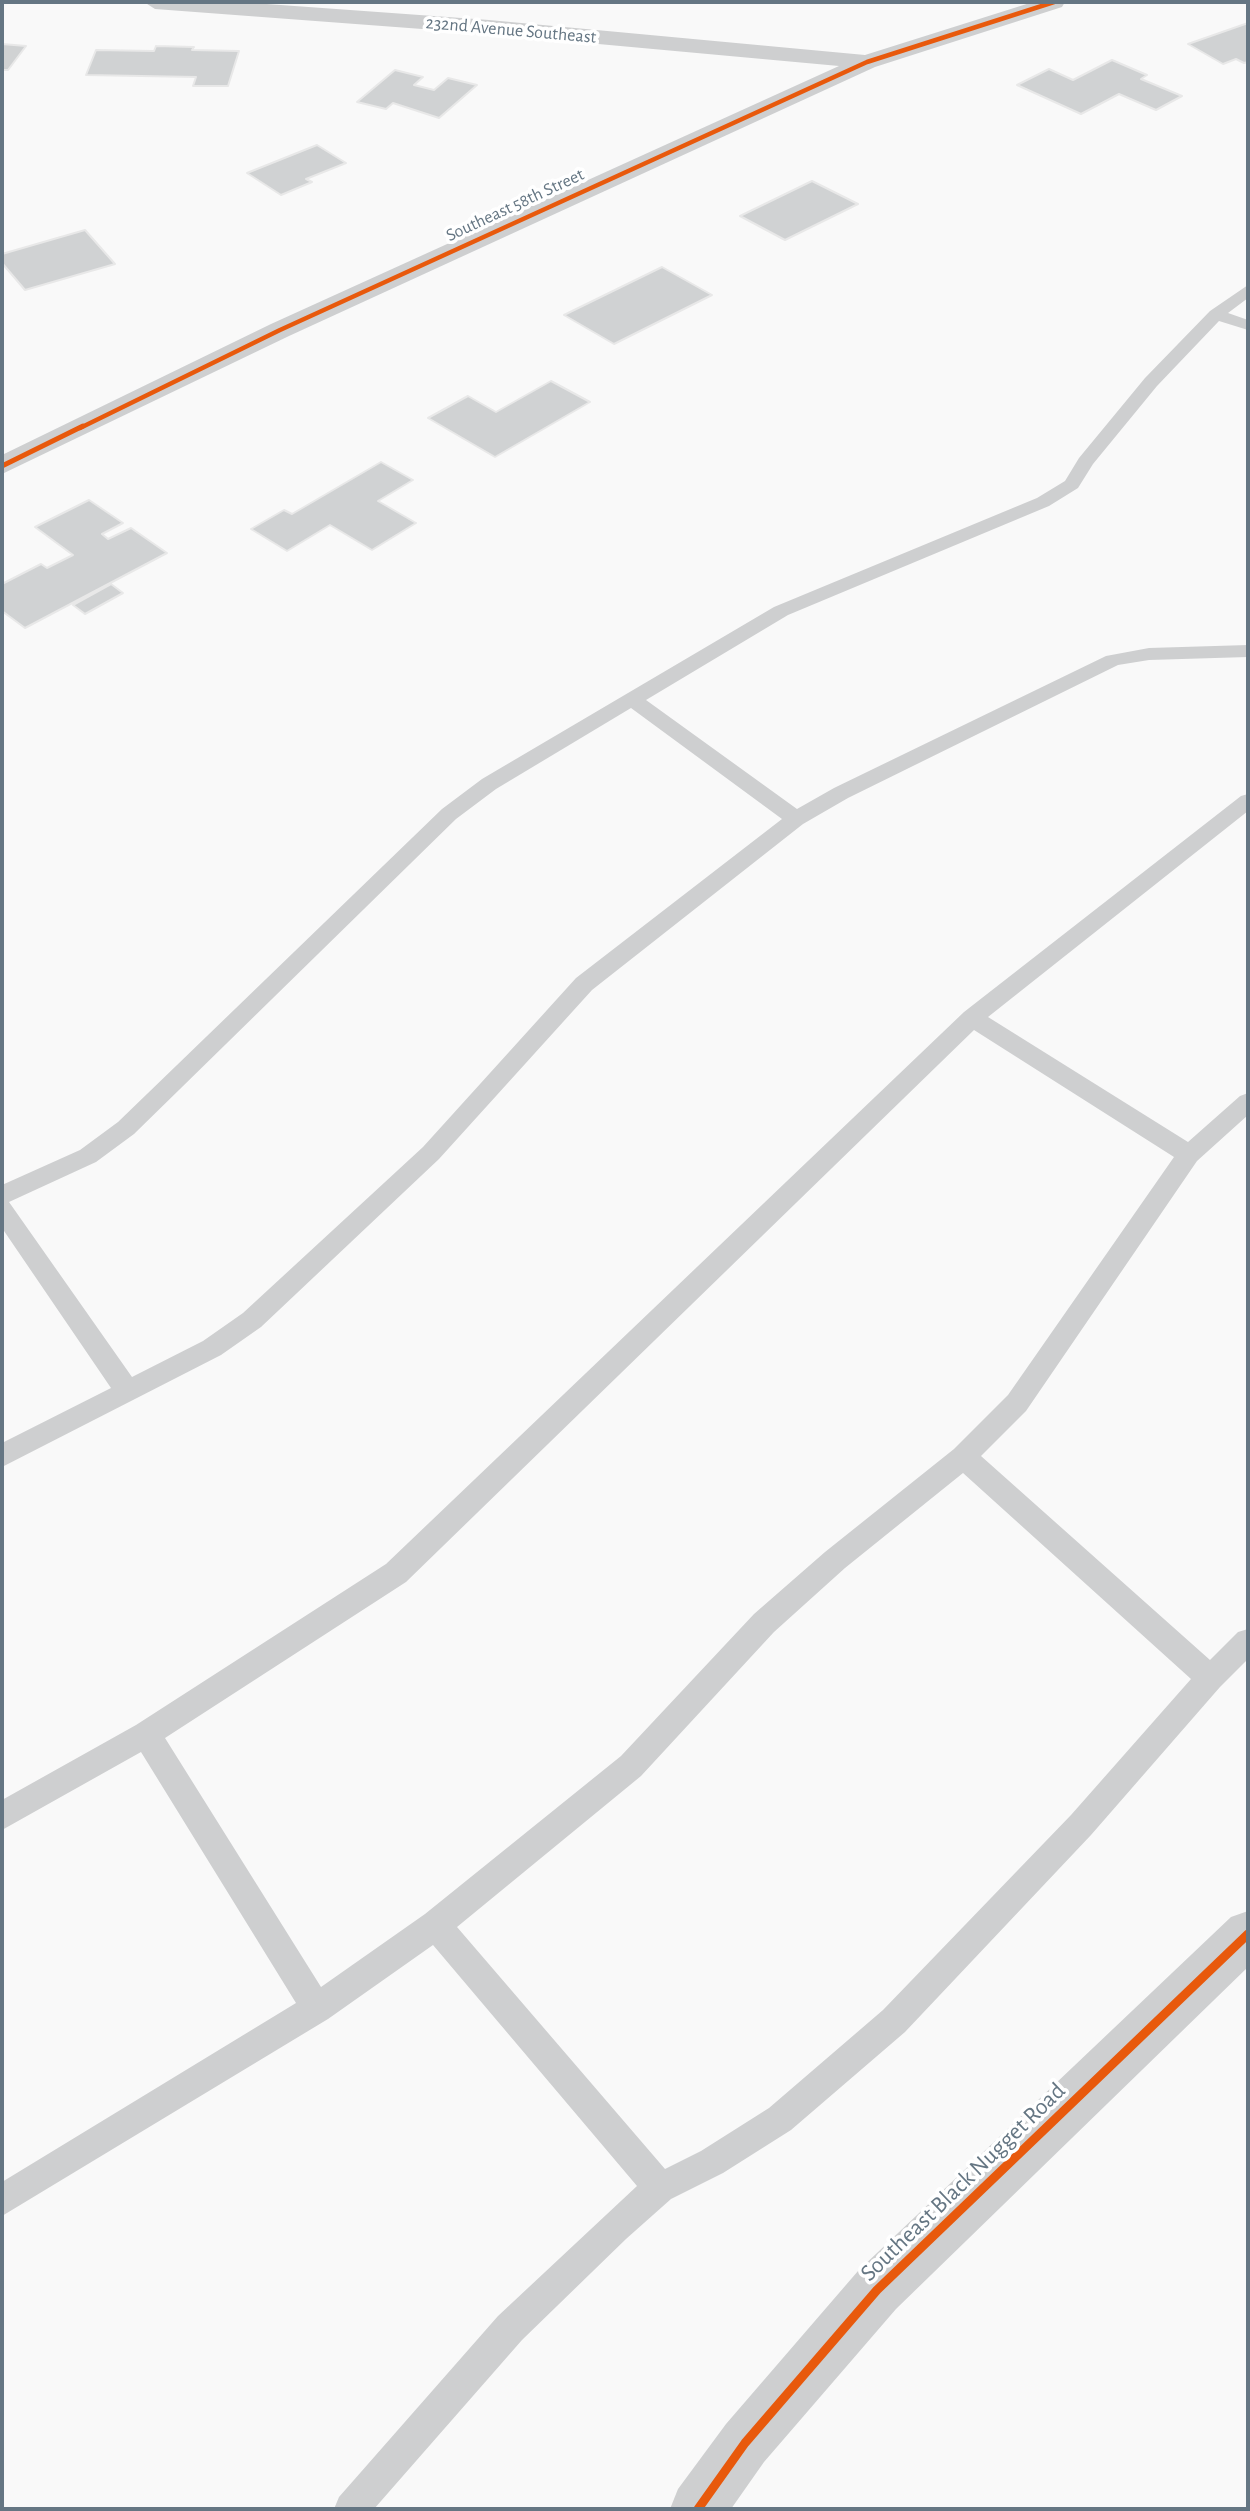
<!DOCTYPE html>
<style>
body{margin:0}
#map{position:relative;width:1250px;height:2511px;overflow:hidden;background:#f9f9f9;font-family:"Alegreya Sans",sans-serif}
canvas{display:block}
.frame{position:absolute;inset:0;border:4px solid #657683;pointer-events:none}
</style>
<div id="map">
<canvas width="1250" height="2511"></canvas>
<div class="frame"></div>
</div>
<script>
const g = document.querySelector('canvas').getContext('2d');
g.lineJoin = 'round';
function paint(path, color) { g.fillStyle = color; g.fill(path, 'evenodd'); }
const shape = rows => new Path2D(rows.map(r => 'M' + r).join(''));
function trace(path, color, width, dash) { g.strokeStyle = color; g.lineWidth = width; g.lineCap = dash ? 'butt' : 'round'; g.setLineDash(dash || []); g.stroke(path); }
function write(font, color, halo, rows, align = 'center') {
  g.font = font + ' "Alegreya Sans",sans-serif'; g.lineWidth = 7; g.setLineDash([]); g.textBaseline = 'middle'; g.strokeStyle = halo; g.fillStyle = color; for (const [text, x, y, turn = 0] of rows) {
    g.save(); g.translate(x, y); g.rotate((+turn || 0) * Math.PI / 180); g.textAlign = isNaN(turn) ? turn : align; if (halo) g.strokeText(text, 0, 0); g.fillText(text, 0, 0); g.restore();
  }
}
const building = shape([
 [1248,23,1248,62,1244,63,1236,59,1223,64,1188,44,1248,23],
 [2,44,26,46,8,70,2,70,2,44],
 [156,46,194,47,192,50,239,51,228,86,193,86,196,77,86,75,96,50,154,51,156,46],
 [1112,60,1147,75,1141,79,1182,96,1156,110,1119,94,1081,114,1017,85,1049,69,1073,80,1112,60],
 [395,70,423,77,414,85,434,90,448,78,477,85,439,118,393,103,386,109,357,102,395,70],
 [317,145,346,163,306,179,312,182,281,195,247,173,317,145],
 [812,181,858,204,785,240,740,216,812,181],
 [85,230,115,264,25,290,2,263,2,254,85,230],
 [662,267,712,295,614,344,564,315,662,267],
 [551,381,590,402,495,457,428,418,468,396,496,412,551,381],
 [381,462,413,480,378,501,416,523,372,550,330,525,287,551,251,529,284,510,292,514,381,462],
 [89,500,123,523,102,534,108,539,131,528,167,553,25,628,2,611,2,584,41,564,47,568,73,555,35,527,89,500],
 [111,584,123,593,85,614,73,605,111,584]
]);
paint(building, '#d0d2d3');
trace(building, '#e8e8e8', 2);
paint(shape([
 [1248,285,1248,298,1228,313,1248,320,1248,330,1219,321,1157,386,1093,464,1078,488,1049,506,788,615,646,700,797,809,834,788,1106,656,1149,648,1248,645,1248,657,1149,660,1118,665,848,798,803,824,592,990,439,1159,261,1327,221,1355,2,1467,2,1443,111,1388,2,1228,2,1185,80,1150,118,1122,442,809,482,779,774,607,1037,498,1065,481,1079,458,1145,378,1210,311,1248,285],
 [631,708,782,819,576,978,423,1147,243,1313,203,1341,132,1377,9,1202,96,1162,134,1134,456,819,496,789,631,708],
 [1248,794,1248,811,988,1017,1188,1142,1240,1096,1248,1093,1248,1115,1197,1161,1026,1411,981,1456,1210,1660,1238,1632,1248,1629,1248,1659,1220,1687,1091,1835,905,2032,791,2130,723,2173,671,2199,626,2239,522,2340,374,2509,334,2509,339,2497,498,2316,637,2186,433,1945,328,2019,2,2216,2,2182,296,2003,141,1752,2,1830,2,1800,136,1725,386,1564,964,1012,1241,796,1248,794],
 [974,1030,1174,1157,1008,1395,954,1449,825,1552,754,1614,621,1756,425,1914,321,1987,165,1738,406,1582,974,1030],
 [963,1473,1191,1679,1071,1815,883,2010,769,2108,701,2151,665,2169,457,1927,641,1776,774,1632,845,1568,963,1473]
]), '#cecfd0');
paint(shape([
 [144,2,239,2,489,20,865,55,1033,2,1065,2,1062,7,875,67,289,336,2,474,2,455,271,324,839,66,489,34,155,9,144,2]
]), '#cecfd0');
paint(shape([
 [1248,1911,1248,1967,896,2309,764,2462,731,2509,670,2509,678,2489,726,2424,858,2271,1231,1917,1248,1911]
]), '#cecfd0');
trace(shape([
 [80,428,280,330,867,62,1054,2]
]), '#e8590c', 4.5);
trace(shape([
 [2,466,83,426]
]), '#e8590c', 5);
trace(shape([
 [698,2509,745,2443,877,2290,1248,1934]
]), '#e8590c', 9);
write('18px', '#657683', '#fff', [
 ["232nd Avenue Southeast",511,30,5],
 ["Southeast 58th Street",515,205,-25]
]);
write('24px', '#657683', '#fff', [
 ["Southeast Black Nugget Road",963,2182,-44]
]);
</script>
